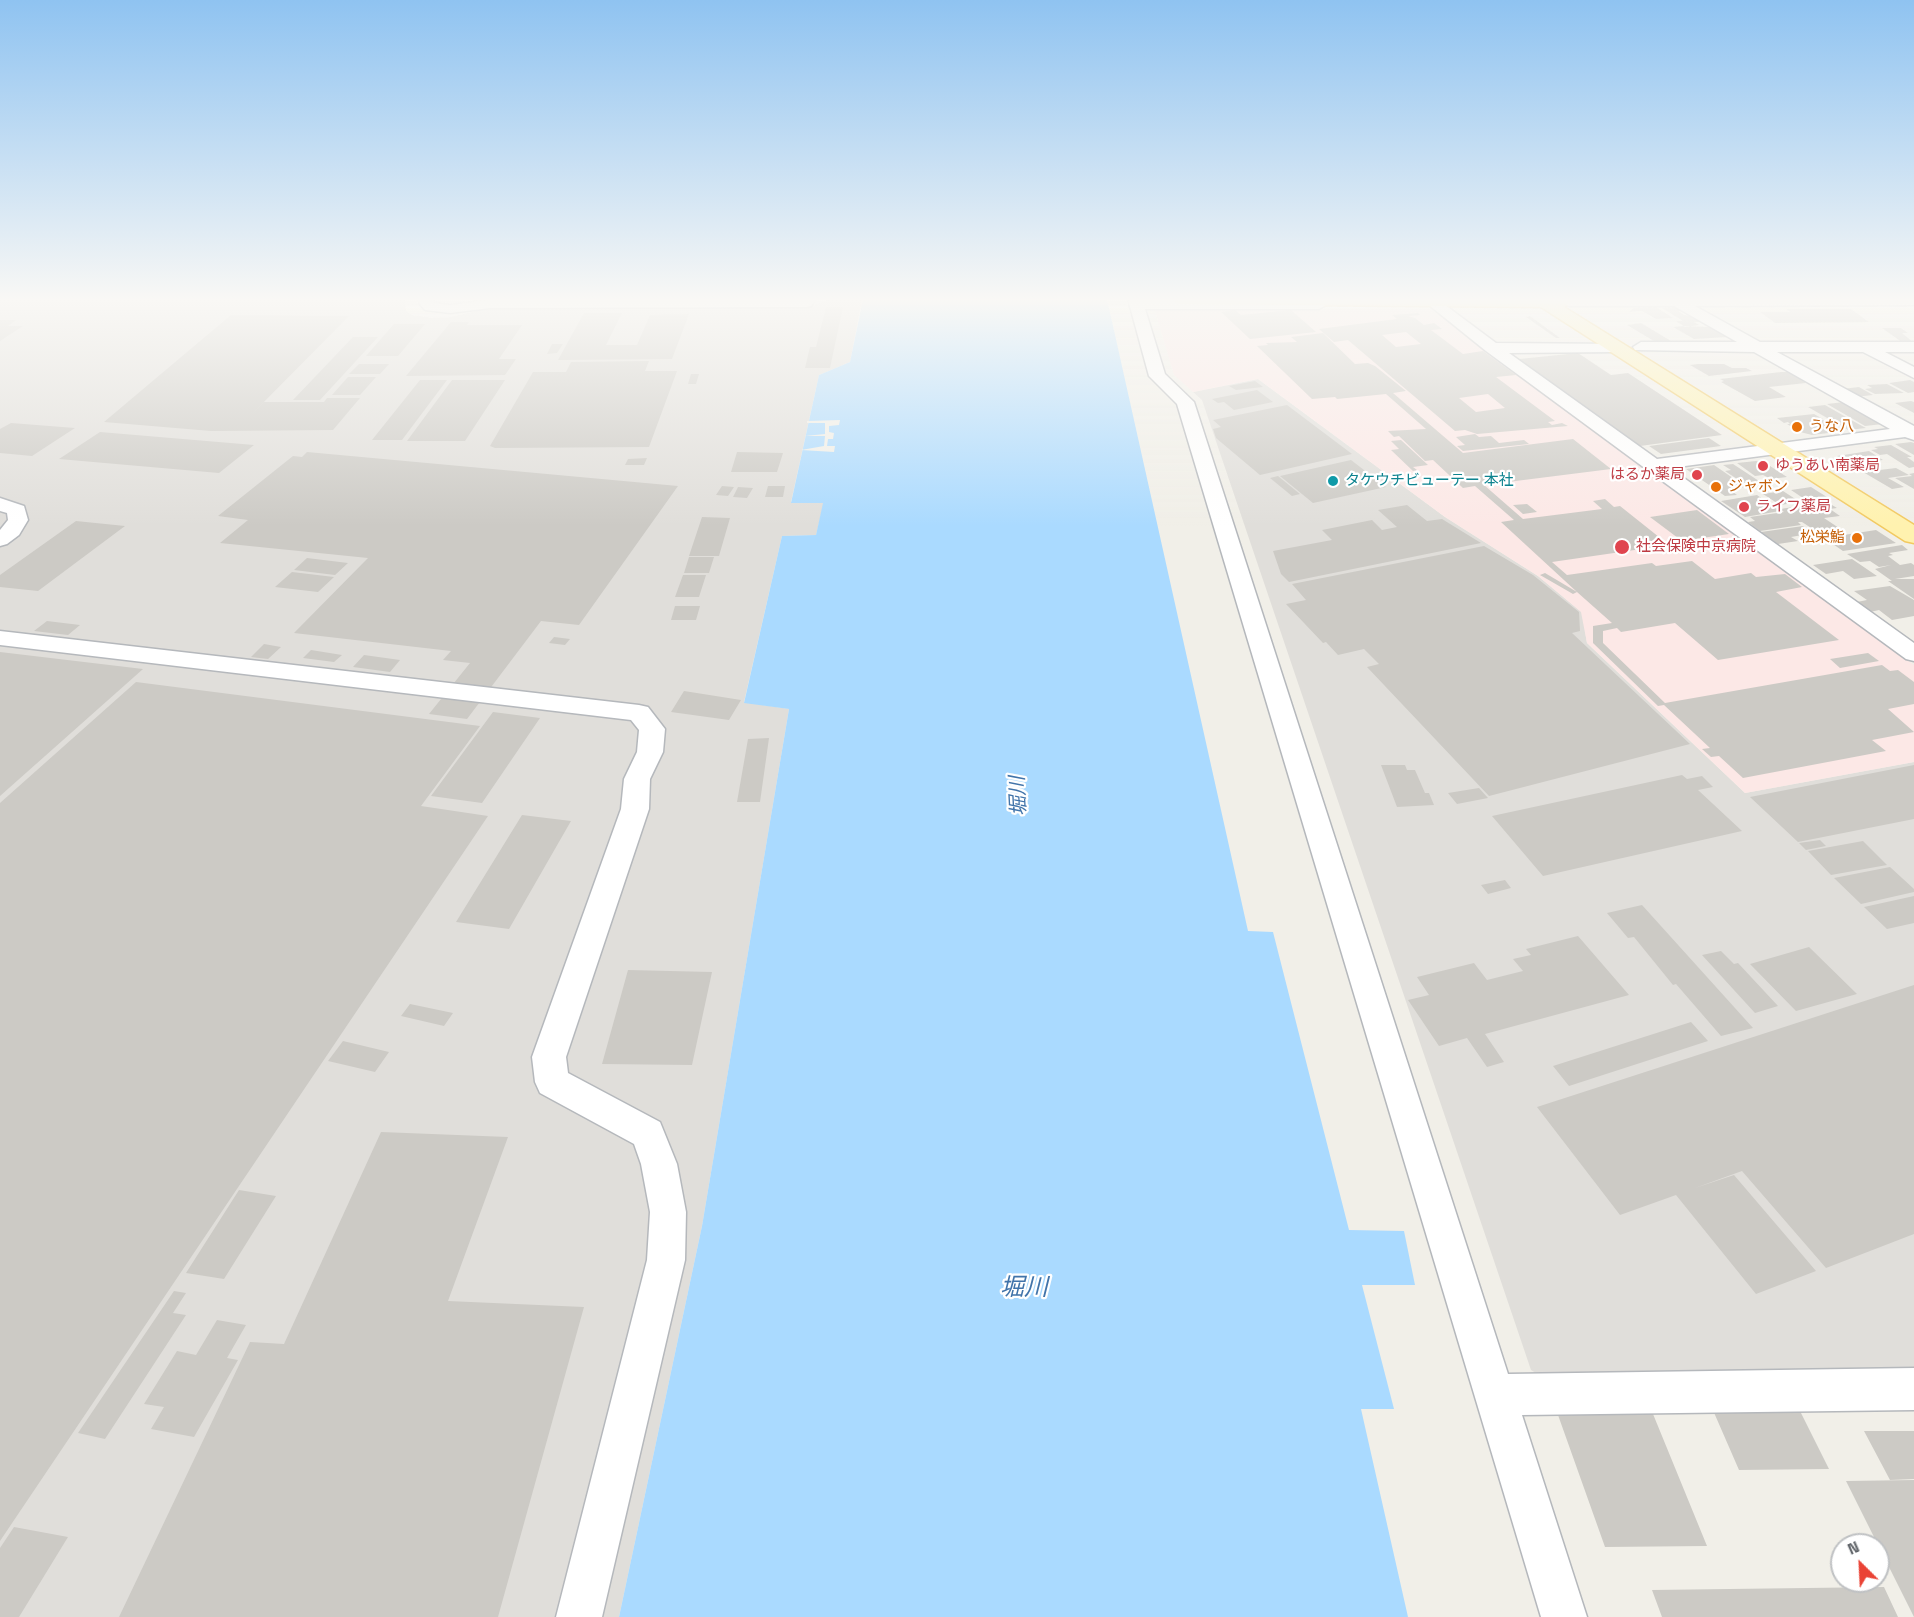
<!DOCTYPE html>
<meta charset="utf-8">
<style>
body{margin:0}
#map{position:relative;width:1914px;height:1617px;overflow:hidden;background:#f1efe8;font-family:"Space Grotesk",sans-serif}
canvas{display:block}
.north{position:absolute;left:1830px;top:1533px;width:60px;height:60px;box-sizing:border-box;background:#fff;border:2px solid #bfc1c3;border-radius:50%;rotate:336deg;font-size:16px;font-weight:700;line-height:24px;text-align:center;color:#5f6368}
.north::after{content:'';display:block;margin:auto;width:21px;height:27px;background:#ea4335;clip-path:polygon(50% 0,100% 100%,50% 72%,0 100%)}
</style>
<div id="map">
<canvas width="1914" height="1617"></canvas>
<div class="north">N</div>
</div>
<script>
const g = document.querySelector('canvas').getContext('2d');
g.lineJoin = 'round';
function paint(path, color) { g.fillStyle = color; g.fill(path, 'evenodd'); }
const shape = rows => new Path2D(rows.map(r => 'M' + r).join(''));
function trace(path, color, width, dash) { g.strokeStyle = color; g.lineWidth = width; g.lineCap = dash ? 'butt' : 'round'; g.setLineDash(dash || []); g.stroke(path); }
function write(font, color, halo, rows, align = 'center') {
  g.font = font + ' "Space Grotesk","Noto Sans JP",sans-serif'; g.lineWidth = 4.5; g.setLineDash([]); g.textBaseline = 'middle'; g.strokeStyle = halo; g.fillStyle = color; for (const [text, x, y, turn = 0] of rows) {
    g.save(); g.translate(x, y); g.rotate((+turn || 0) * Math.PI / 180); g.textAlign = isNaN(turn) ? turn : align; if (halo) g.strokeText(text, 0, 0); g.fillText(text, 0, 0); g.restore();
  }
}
paint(shape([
 [0,299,405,299,406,311,412,315,432,318,451,317,484,309,559,305,811,306,831,299,862,300,850,362,819,375,791,502,824,503,816,535,782,536,744,702,789,709,702,1226,619,1617,0,1617],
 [1258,379,1445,517,1538,576,1582,612,1587,643,1745,793,1914,762,1914,1376,1546,1379,1531,1370,1202,400,1193,392]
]), '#e0deda');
paint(shape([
 [1163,309,1432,309,1487,352,1914,665,1914,762,1745,793,1587,643,1581,612,1538,576,1445,517,1258,379,1193,392,1174,375,1155,311]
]), '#fce8e6');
paint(shape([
 [863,299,1107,299,1248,931,1273,932,1349,1230,1404,1231,1415,1285,1362,1285,1394,1409,1361,1409,1408,1617,619,1617,702,1226,789,709,744,703,782,536,816,535,823,503,791,503,819,375,850,362]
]), '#aadaff');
paint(shape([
 [840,420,839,425,829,426,829,432,834,433,833,439,828,439,827,446,835,446,834,452,801,450,824,446,825,436,805,436,825,434,825,423,807,423,807,421]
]), '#f1efe8');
paint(shape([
 [826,307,843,307,830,368,805,368,810,347,816,347],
 [1656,307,1673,318,1656,319,1642,311,1629,312,1634,308],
 [1677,307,1683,311,1678,311,1684,315,1692,316,1701,322,1694,322,1699,325,1685,327,1676,321,1683,321,1662,308],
 [1786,309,1851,309,1869,322,1775,323,1760,312,1790,312],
 [1235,310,1241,315,1291,310,1316,332,1250,339,1221,312],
 [584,313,622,313,606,345,637,345,650,315,689,314,672,359,558,360],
 [1418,313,1420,315,1408,316,1415,318,1424,325,1434,323,1442,329,1431,330,1463,354,1483,351,1516,375,1496,377,1555,421,1548,422,1552,425,1562,423,1568,426,1477,434,1465,430,1455,431,1348,340,1334,342,1319,329,1397,319,1392,315],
 [1406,332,1421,344,1396,347,1382,335],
 [1488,394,1505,408,1476,412,1459,398],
 [231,315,349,316,252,414,264,402,324,402,327,398,360,398,333,430,211,431,104,422],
 [1530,316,1560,338,1556,338,1526,317],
 [0,320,16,320,8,326,23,326,0,341],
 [451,322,469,322,467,325,522,325,499,359,516,359,505,375,406,376],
 [1641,323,1676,344,1659,344,1627,325],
 [394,324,425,324,398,356,366,356],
 [1684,326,1710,327,1728,337,1694,339,1673,327],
 [1882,328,1901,328,1908,333,1902,333,1914,343,1903,343],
 [1323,333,1355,364,1368,363,1375,366,1406,391,1393,393,1463,453,1573,439,1611,469,1484,485,1523,519,1602,509,1593,501,1605,499,1614,507,1620,506,1669,545,1552,562,1567,575,1652,563,1656,566,1692,561,1715,579,1751,573,1756,577,1785,574,1802,587,1776,592,1839,640,1718,660,1675,623,1621,632,1617,628,1603,631,1603,643,1665,703,1882,665,1890,671,1898,670,1914,682,1914,704,1888,709,1914,732,1872,740,1886,751,1743,778,1719,756,1711,757,1702,749,1710,748,1664,705,1658,706,1593,643,1593,626,1612,623,1577,592,1573,594,1540,575,1545,573,1577,592,1501,522,1514,520,1475,486,1463,488,1433,460,1425,461,1399,436,1394,437,1388,431,1426,429,1386,394,1337,399,1335,397,1312,399,1257,346,1268,345,1266,343,1297,342,1291,337],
 [353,337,378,337,320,400,293,400],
 [552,344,563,344,557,353,547,354],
 [1578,353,1611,375,1628,373,1722,435,1640,446,1519,359],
 [649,361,645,371,677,371,649,447,495,448,490,446,533,372,566,372,571,362],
 [359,364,389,364,380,374,349,374],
 [1698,364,1724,364,1732,368,1746,368,1752,371,1709,376,1690,365],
 [1781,372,1790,372,1806,383,1769,387,1786,397,1755,401,1721,382,1724,381,1720,379],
 [691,374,699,374,696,384,688,384],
 [348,377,376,377,360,395,332,395],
 [420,380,447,380,402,440,372,440],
 [452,380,505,380,465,441,407,441],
 [1910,380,1914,382,1914,392,1908,393,1889,383],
 [1255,381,1263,387,1236,390,1229,386],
 [1887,384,1904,393,1875,394,1865,389,1872,388,1867,385],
 [1859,387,1873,395,1855,397,1842,389],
 [1257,390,1273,402,1234,410,1224,402,1218,403,1212,399],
 [1911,401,1914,402,1914,413,1895,403],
 [1844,402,1883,424,1865,426,1827,404],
 [1287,405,1352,454,1260,475,1216,438,1213,429,1221,427,1213,420],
 [1825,405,1853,421,1866,428,1848,430,1808,407],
 [1814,414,1823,419,1812,420,1825,420,1845,431,1812,435,1800,432,1787,424,1790,424,1788,422,1784,423,1777,418],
 [11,423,75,428,32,456,0,453,0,429],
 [100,432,254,445,219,473,59,459],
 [1475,434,1479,437,1491,436,1499,443,1524,440,1529,444,1463,451,1457,446,1465,445,1456,437],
 [1709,438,1721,446,1661,454,1649,446],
 [1401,440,1428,465,1413,467,1417,470,1413,471,1391,450,1399,449,1391,441],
 [1911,442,1914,443,1914,455,1895,444],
 [1891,445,1912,457,1907,457,1914,462,1914,467,1909,468,1887,454,1880,455,1871,450,1878,449,1874,447],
 [1869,451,1883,460,1851,464,1837,456],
 [307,452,678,486,579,625,541,621,467,719,429,714,470,663,443,660,451,651,294,633,368,558,220,543,248,520,218,516,293,456,302,457],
 [737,452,783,453,777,472,731,472],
 [647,458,644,465,625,465,628,459],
 [1351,460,1386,487,1313,503,1280,476],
 [1756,461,1767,464,1787,477,1771,479,1763,475,1755,476,1737,463],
 [1733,464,1759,481,1743,483,1725,471,1731,470,1723,465],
 [1714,465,1746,487,1729,489,1737,495,1725,496,1686,469],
 [1896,468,1909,475,1888,478,1904,487,1892,489,1863,472],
 [1914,473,1914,489,1895,478,1912,476,1909,474],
 [1278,476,1300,494,1292,496,1270,478],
 [722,486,734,487,728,496,716,495],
 [768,486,785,486,783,497,765,497],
 [738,487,753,488,747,498,733,497],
 [1811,487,1830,499,1809,502,1791,490],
 [1783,491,1800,502,1780,505,1763,494],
 [1757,495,1780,511,1745,517,1721,501],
 [1827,502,1837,508,1830,509,1840,516,1824,518,1845,532,1822,535,1802,522,1798,522,1801,525,1760,531,1748,522,1755,521,1750,517,1784,512,1780,509],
 [1527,504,1537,512,1523,514,1513,505],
 [1407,505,1427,521,1442,519,1481,543,1289,582,1281,574,1273,551,1332,540,1322,530,1372,520,1382,530,1397,527,1378,510],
 [1697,510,1729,534,1682,541,1650,517],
 [702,517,730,518,719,556,689,556],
 [76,521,125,526,38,591,0,587,0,575],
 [1803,526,1814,533,1791,537,1798,541,1778,544,1761,532],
 [1876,530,1896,543,1843,551,1824,538],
 [1902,545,1908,550,1889,553,1893,555,1888,556,1900,565,1911,563,1914,565,1914,576,1895,579,1914,579,1914,599,1888,581,1892,581,1875,569,1891,565,1879,567,1870,561,1860,562,1847,554],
 [1484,546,1533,575,1579,612,1580,631,1572,633,1690,744,1489,796,1367,667,1379,664,1364,649,1338,655,1326,642,1323,643,1286,604,1306,600,1292,584],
 [689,557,714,557,709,573,684,573],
 [307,558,348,563,335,575,294,570],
 [1852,559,1877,576,1854,579,1843,571,1826,574,1813,565],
 [292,572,334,577,318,592,275,587],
 [683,575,706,575,699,597,675,597],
 [1890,586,1914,600,1914,616,1892,620,1879,610,1870,612,1857,602,1867,600,1854,591],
 [675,606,700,606,696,620,671,620],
 [47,621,80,625,68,635,34,631],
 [554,637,570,639,565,645,549,643],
 [264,644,281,647,268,659,251,657],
 [311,650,342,655,334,662,303,658],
 [0,652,143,669,0,796],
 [1868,653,1879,661,1840,668,1830,659],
 [364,655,400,660,390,672,353,667],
 [136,682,480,726,421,806,488,816,0,1541,0,803],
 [684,691,741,700,729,720,671,712],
 [493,712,540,718,482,803,431,796],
 [769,738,760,802,737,802,748,739],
 [1381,765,1405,765,1407,770,1415,770,1425,793,1429,793,1434,805,1397,807],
 [1914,765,1914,819,1798,842,1750,797],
 [1682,775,1687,779,1702,776,1713,787,1698,790,1742,831,1543,876,1492,816],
 [1479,788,1488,798,1457,804,1448,793],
 [522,815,571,821,509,929,456,922],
 [1820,840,1826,846,1806,850,1799,843],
 [1863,841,1887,865,1831,875,1808,851],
 [1890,867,1914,889,1914,892,1861,904,1834,878],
 [1505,880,1511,888,1488,894,1481,885],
 [1914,896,1914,923,1887,929,1864,907],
 [1642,905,1753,1028,1721,1036,1676,984,1673,985,1634,937,1628,938,1607,913],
 [1578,936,1629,995,1485,1034,1504,1062,1487,1067,1467,1038,1439,1046,1408,1000,1429,995,1417,977,1474,963,1487,980,1523,971,1513,959,1531,955,1526,949],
 [1809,947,1857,994,1796,1011,1750,964],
 [1721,951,1734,964,1738,963,1778,1006,1755,1013,1702,955],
 [628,970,712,972,692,1065,602,1064],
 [1914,985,1914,1234,1826,1268,1742,1171,1695,1188,1734,1175,1816,1271,1756,1294,1676,1195,1620,1215,1537,1107],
 [410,1004,453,1013,444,1026,401,1016],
 [1691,1022,1708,1041,1569,1086,1553,1066],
 [343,1041,389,1052,375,1072,328,1061],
 [381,1132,508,1137,448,1301,584,1307,498,1617,119,1617,250,1342,284,1344],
 [239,1190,276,1196,224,1279,186,1273],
 [174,1291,186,1293,173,1313,186,1315,105,1439,78,1433],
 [217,1320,246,1325,227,1358,238,1360,194,1437,151,1429,164,1407,144,1404,177,1351,196,1355],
 [1798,1407,1829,1469,1739,1470,1712,1408],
 [1653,1414,1707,1546,1605,1547,1558,1415],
 [1864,1431,1914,1431,1914,1479,1890,1480],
 [1914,1480,1914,1617,1846,1481],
 [14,1527,68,1537,19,1617,0,1617,0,1548],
 [1884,1587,1898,1617,1662,1617,1652,1590]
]), '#cccac5');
const minor = shape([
 [419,299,433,299,434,303,450,305,490,300,815,299,811,306,806,307,490,308,450,313,425,310,419,303,419,299],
 [1128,299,1319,301,1326,305,1319,309,1145,309,1165,374,1194,402,1508,1374,1914,1368,1914,1410,1522,1415,1587,1617,1541,1617,1177,404,1149,376,1128,299],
 [1565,299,1914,299,1914,305,1695,306,1760,342,1914,342,1914,352,1885,352,1914,367,1914,378,1863,352,1777,352,1914,426,1914,440,1905,437,1670,468,1914,643,1914,661,1906,659,1646,469,1486,351,1429,305,1431,302,1441,302,1496,343,1623,344,1625,347,1617,352,1509,353,1657,459,1890,429,1754,352,1635,350,1633,347,1641,342,1737,342,1674,306,1570,306,1565,305,1563,302,1565,299],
 [0,498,24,506,28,520,19,535,7,544,0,546,0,530,8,520,7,513,0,511,0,498],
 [0,631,639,705,648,707,665,729,663,752,650,779,649,809,566,1057,568,1073,660,1122,677,1164,686,1212,685,1260,602,1617,556,1617,647,1260,650,1212,641,1164,634,1144,540,1093,535,1082,532,1057,621,809,624,779,637,752,639,730,631,720,0,645,0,631]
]);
const major = shape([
 [1173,299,1568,299,1570,302,1564,307,1914,525,1914,543,1905,541,1541,307,1182,304,1176,303,1173,299]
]);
trace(minor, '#b5b8bc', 3);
trace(major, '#f2c960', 3);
paint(minor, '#fff');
paint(major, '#fff2af');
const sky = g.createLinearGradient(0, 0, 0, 526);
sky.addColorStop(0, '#8fc3f1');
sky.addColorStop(0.57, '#f9f8f5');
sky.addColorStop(1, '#f9f8f500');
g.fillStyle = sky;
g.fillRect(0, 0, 1914, 526);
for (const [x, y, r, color] of [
 [1797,427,6,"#e8710a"],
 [1763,466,6,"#e0444e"],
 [1697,475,6,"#e0444e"],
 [1333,481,6,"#0f9aa8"],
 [1716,487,6,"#e8710a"],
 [1744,507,6,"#e0444e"],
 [1857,538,6,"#e8710a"],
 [1622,547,8,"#e0444e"]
]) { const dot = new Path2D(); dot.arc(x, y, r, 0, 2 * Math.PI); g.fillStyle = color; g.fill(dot); trace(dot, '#fff', 2); }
write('15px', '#c56008', '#fff', [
 ["うな八",1809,427],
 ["ジャボン",1728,487],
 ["松栄鮨",1845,538,"right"]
], 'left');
write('15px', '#be3a42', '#fff', [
 ["ゆうあい南薬局",1775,466],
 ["はるか薬局",1685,475,"right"],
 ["ライフ薬局",1756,507],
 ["社会保険中京病院",1636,547]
], 'left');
write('15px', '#0d838f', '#fff', [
 ["タケウチビューテー 本社",1345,481]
], 'left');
write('italic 20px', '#4174aa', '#fff', [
 ["堀川",1019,796,-93]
]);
write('italic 24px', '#4174aa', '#fff', [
 ["堀川",1024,1288]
]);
</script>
